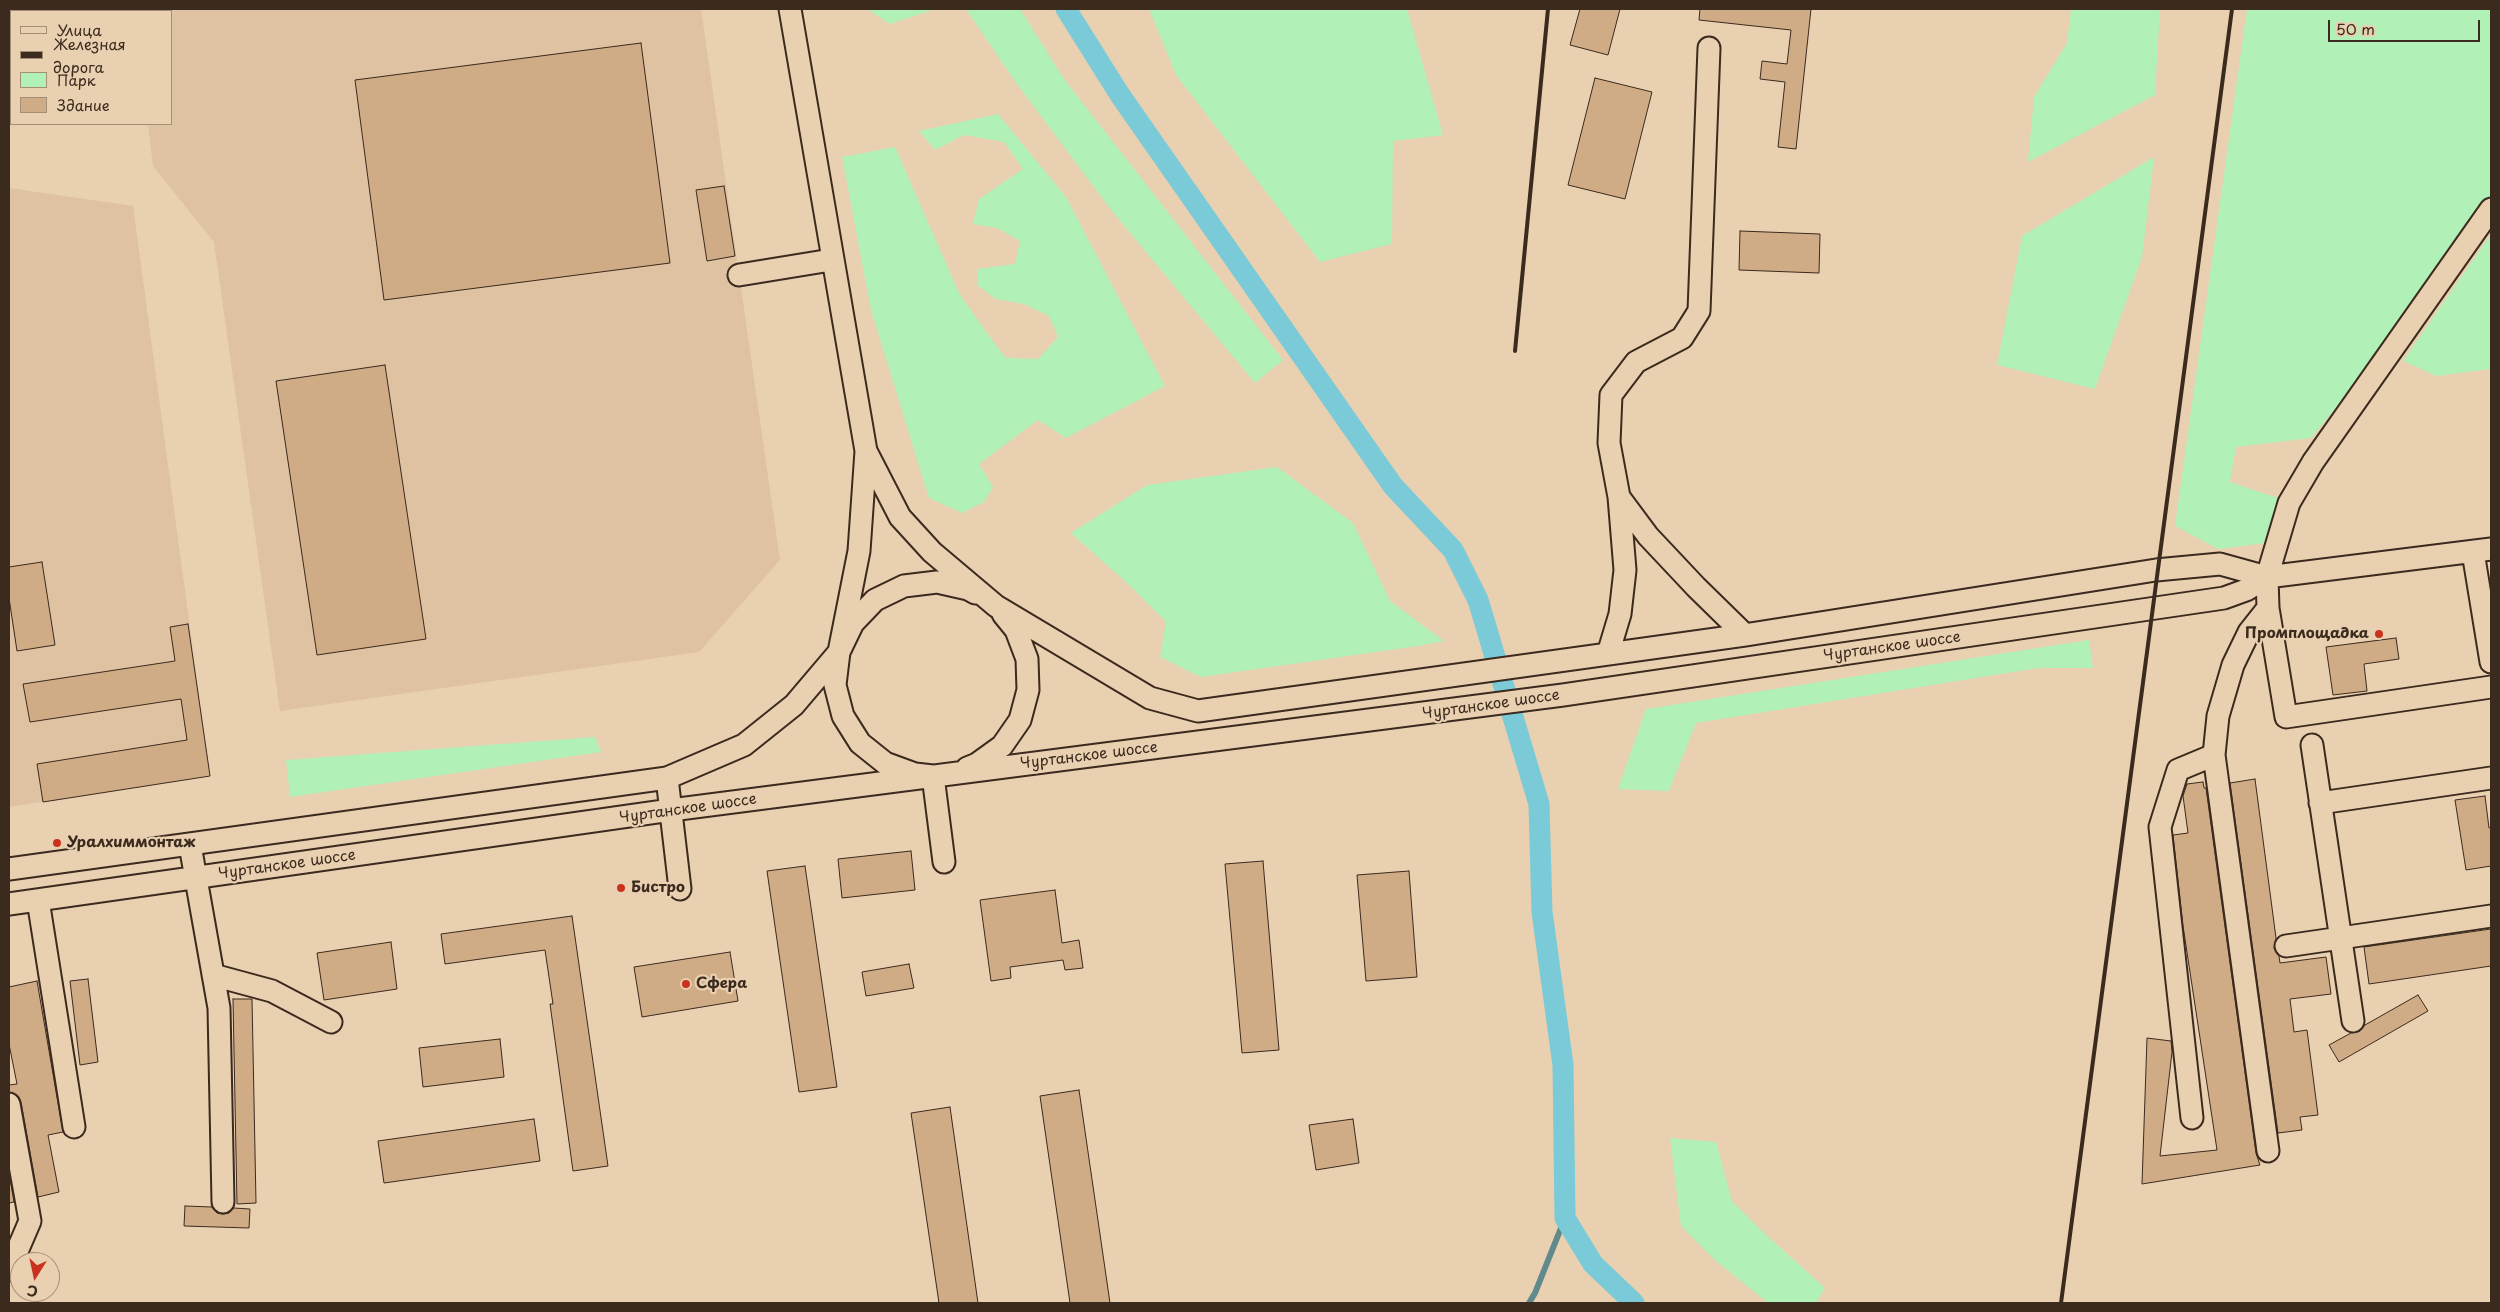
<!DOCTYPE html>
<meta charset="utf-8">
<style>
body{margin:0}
#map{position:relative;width:2500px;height:1312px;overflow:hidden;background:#e9d0b1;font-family:"Playpen Sans",sans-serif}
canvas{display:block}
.frame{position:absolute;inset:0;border:10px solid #3b2a1e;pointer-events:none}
.legend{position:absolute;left:10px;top:10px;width:162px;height:115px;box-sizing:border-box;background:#e9d0b1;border:1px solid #a38e76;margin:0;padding:6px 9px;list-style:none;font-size:15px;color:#3b2a1e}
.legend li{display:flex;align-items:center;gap:10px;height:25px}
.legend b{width:25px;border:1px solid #a38e76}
.north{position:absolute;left:10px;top:1252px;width:50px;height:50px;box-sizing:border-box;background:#e9d0b1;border:1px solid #a38e76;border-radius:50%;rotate:190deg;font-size:14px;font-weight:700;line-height:20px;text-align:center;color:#3b2a1e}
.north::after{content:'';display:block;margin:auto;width:18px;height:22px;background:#c8321e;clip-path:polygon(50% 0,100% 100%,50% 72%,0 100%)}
.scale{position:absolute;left:2328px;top:20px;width:152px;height:22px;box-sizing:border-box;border:2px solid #3b2a1e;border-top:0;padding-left:6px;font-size:15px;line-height:18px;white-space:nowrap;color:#3b2a1e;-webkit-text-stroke:4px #e9d0b1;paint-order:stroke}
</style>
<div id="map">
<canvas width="2500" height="1312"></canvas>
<div class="frame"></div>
<ul class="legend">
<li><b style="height:6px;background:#e9d0b1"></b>Улица</li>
<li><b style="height:6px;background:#3b2a1e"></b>Железная дорога</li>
<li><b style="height:14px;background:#b1f1b8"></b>Парк</li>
<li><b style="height:14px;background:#cfac85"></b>Здание</li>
</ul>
<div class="north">С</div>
<div class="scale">50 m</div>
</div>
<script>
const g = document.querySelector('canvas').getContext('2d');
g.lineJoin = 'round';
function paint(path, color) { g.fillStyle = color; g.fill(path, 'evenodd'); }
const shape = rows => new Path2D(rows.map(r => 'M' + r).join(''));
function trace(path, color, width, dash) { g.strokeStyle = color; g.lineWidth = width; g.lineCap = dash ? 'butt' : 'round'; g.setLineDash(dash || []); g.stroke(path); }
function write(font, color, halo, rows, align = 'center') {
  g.font = font + ' "Playpen Sans",sans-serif'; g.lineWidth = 4.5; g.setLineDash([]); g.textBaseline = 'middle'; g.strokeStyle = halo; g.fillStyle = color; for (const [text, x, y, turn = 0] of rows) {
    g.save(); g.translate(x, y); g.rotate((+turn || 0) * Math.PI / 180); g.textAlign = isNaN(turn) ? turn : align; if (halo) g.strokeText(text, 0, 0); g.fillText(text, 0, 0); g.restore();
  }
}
paint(shape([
 [91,9,701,9,780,560,699,652,280,711,214,242,153,166,148,124,171,124,171,11,92,11],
 [9,188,133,206,210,776,9,807]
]), '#dec2a1');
paint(shape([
 [867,9,935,9,890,24],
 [966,9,1020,9,1064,79,1283,360,1255,383,1111,210,1014,80],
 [1149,9,1407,9,1443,135,1393,141,1392,244,1320,262,1176,75],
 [2071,9,2160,9,2155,95,2028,162,2034,97,2067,43],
 [2247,9,2491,9,2491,194,2359,380,2311,438,2236,447,2230,482,2278,498,2267,543,2218,549,2175,526],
 [998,114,1066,197,1165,386,1066,438,1038,420,979,464,993,487,984,502,962,513,929,498,871,310,842,157,895,147,959,293,986,332,1006,358,1038,359,1058,337,1049,316,1024,304,996,299,977,285,977,269,1015,264,1020,241,997,228,973,224,979,199,1023,169,1004,142,964,135,935,150,919,131],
 [2154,157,2142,257,2095,389,1997,365,2022,236],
 [2491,234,2491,369,2436,376,2403,361],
 [1277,467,1353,523,1390,601,1444,641,1418,646,1201,677,1160,657,1166,622,1126,582,1071,533,1147,485],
 [2089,640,2093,668,2038,668,1696,723,1669,791,1618,789,1646,709],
 [595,737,601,752,290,797,286,760],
 [1670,1138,1716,1142,1732,1201,1764,1233,1825,1288,1816,1303,1768,1303,1716,1261,1681,1226]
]), '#b1f1b8');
trace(shape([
 [1529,1303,1535,1293,1565,1218]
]), '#618a8d', 6);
trace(shape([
 [1066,9,1120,95,1393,486,1453,550,1478,600,1539,804,1542,912,1563,1065,1565,1218,1593,1264,1634,1303]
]), '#7acad7', 21);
const building = shape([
 [1580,9,1620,9,1608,55,1570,45,1580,9],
 [1700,9,1811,9,1796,149,1778,147,1785,82,1760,79,1762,61,1787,64,1791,30,1699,20,1700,9],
 [641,43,670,263,384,300,355,80,641,43],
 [1595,78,1652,92,1625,199,1568,185,1595,78],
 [724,186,735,256,707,261,696,190,724,186],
 [1740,231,1820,234,1819,273,1739,270,1740,231],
 [385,365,426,639,317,655,276,381,385,365],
 [42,562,55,645,17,651,9,598,9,567,42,562],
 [188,624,210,776,43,802,37,764,187,740,181,699,30,722,23,684,175,661,170,627,188,624],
 [2396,638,2399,659,2364,664,2367,691,2333,695,2326,647,2396,638],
 [2255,779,2276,938,2274,948,2279,956,2280,963,2326,957,2331,994,2290,999,2294,1032,2307,1030,2318,1115,2300,1117,2302,1130,2278,1133,2230,783,2255,779],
 [2203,782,2204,788,2206,788,2256,1153,2260,1165,2142,1184,2147,1038,2171,1041,2172,1052,2160,1156,2217,1150,2183,926,2173,835,2188,833,2183,796,2187,784,2203,782],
 [2485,796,2489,828,2491,827,2491,866,2466,870,2455,800,2485,796],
 [911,851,915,890,842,898,838,859,911,851],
 [1263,861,1279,1050,1242,1053,1225,864,1263,861],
 [805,866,837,1087,799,1092,767,871,805,866],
 [1409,871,1417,977,1366,981,1357,875,1409,871],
 [1055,890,1062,943,1079,940,1083,968,1065,970,1063,960,1010,967,1011,978,991,981,980,900,1055,890],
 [572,916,608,1166,573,1171,550,1004,553,1004,545,950,445,964,441,934,572,916],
 [2491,929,2491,966,2369,984,2364,947,2491,929],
 [391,942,397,989,324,1000,317,953,391,942],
 [730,952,738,1001,642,1017,634,967,730,952],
 [909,964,914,988,866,996,862,972,909,964],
 [88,979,98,1062,80,1065,70,981,88,979],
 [37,981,63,1132,48,1135,59,1192,38,1197,21,1102,18,1096,9,1092,9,1085,17,1084,9,1044,9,987,37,981],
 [2418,995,2428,1011,2339,1062,2329,1045,2351,1033,2360,1031,2365,1025,2418,995],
 [233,999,252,999,256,1203,237,1204,233,999],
 [500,1039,504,1077,423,1087,419,1048,500,1039],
 [1079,1090,1110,1303,1070,1303,1040,1096,1079,1090],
 [950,1107,978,1303,939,1303,911,1113,950,1107],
 [534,1119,540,1161,384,1183,378,1141,534,1119],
 [1353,1119,1359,1163,1316,1170,1309,1125,1353,1119],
 [9,1173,14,1202,9,1203,9,1173],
 [185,1206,212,1207,217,1213,223,1214,229,1213,234,1208,250,1209,249,1228,184,1226,185,1206]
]);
paint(building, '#cfac85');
trace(building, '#3b2a1e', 1);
const minor = shape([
 [2491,209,2313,462,2289,503,2267,577,2268,608,2286,717,2491,687],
 [739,275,831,260],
 [866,451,900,517,932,552,996,606,1150,698,1198,711,1745,635,2156,570,2220,564,2267,577],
 [1619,497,1648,536,1696,587,1745,635],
 [2473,552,2491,662],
 [1608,654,1620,614,1625,570,1619,497,1609,443,1611,395,1636,362,1682,338,1699,311,1709,48],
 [2312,745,2353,1021],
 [2214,755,2268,1151],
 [967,768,977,764,1002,746,1020,720,1028,690,1027,659,1016,630,1003,614],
 [667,778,680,889],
 [2320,803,2491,778],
 [190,845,219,1008,223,1202],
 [944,862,933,776,915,774,885,763,860,743,843,716,835,685,839,652,853,623,875,600,904,586,937,582,968,589,975,593],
 [9,869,667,778,744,745,794,705,839,652,859,551,866,451,790,9],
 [38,900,74,1127],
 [9,904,671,810,1563,695,2224,598,2246,590,2267,577,2491,549],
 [2286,946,2491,916],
 [213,975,272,991,331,1022],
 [9,1104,30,1221,9,1270],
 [2192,1118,2160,827,2178,770,2214,755,2218,716,2233,665,2249,632,2268,608]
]);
trace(minor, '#3b2a1e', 25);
trace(minor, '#e9d0b1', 21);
trace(shape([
 [1515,351,1548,9],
 [2061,1303,2232,9]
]), '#3b2a1e', 4);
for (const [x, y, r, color] of [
 [2379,634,5,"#c8321e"],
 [57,843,5,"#c8321e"],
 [621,888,5,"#c8321e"],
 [686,984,5,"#c8321e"]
]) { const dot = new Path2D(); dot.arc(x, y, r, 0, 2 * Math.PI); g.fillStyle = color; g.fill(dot); trace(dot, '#e9d0b1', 2); }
write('bold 15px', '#3b2a1e', '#e9d0b1', [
 ["Промплощадка",2369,634,"right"],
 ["Уралхиммонтаж",67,843],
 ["Бистро",631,888],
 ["Сфера",696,984]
], 'left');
write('15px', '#3b2a1e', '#e9d0b1', [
 ["Чуртанское шоссе",1892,647,-8],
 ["Чуртанское шоссе",1491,705,-8],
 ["Чуртанское шоссе",1089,756,-7],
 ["Чуртанское шоссе",688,809,-8],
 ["Чуртанское шоссе",287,865,-8]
]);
</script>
